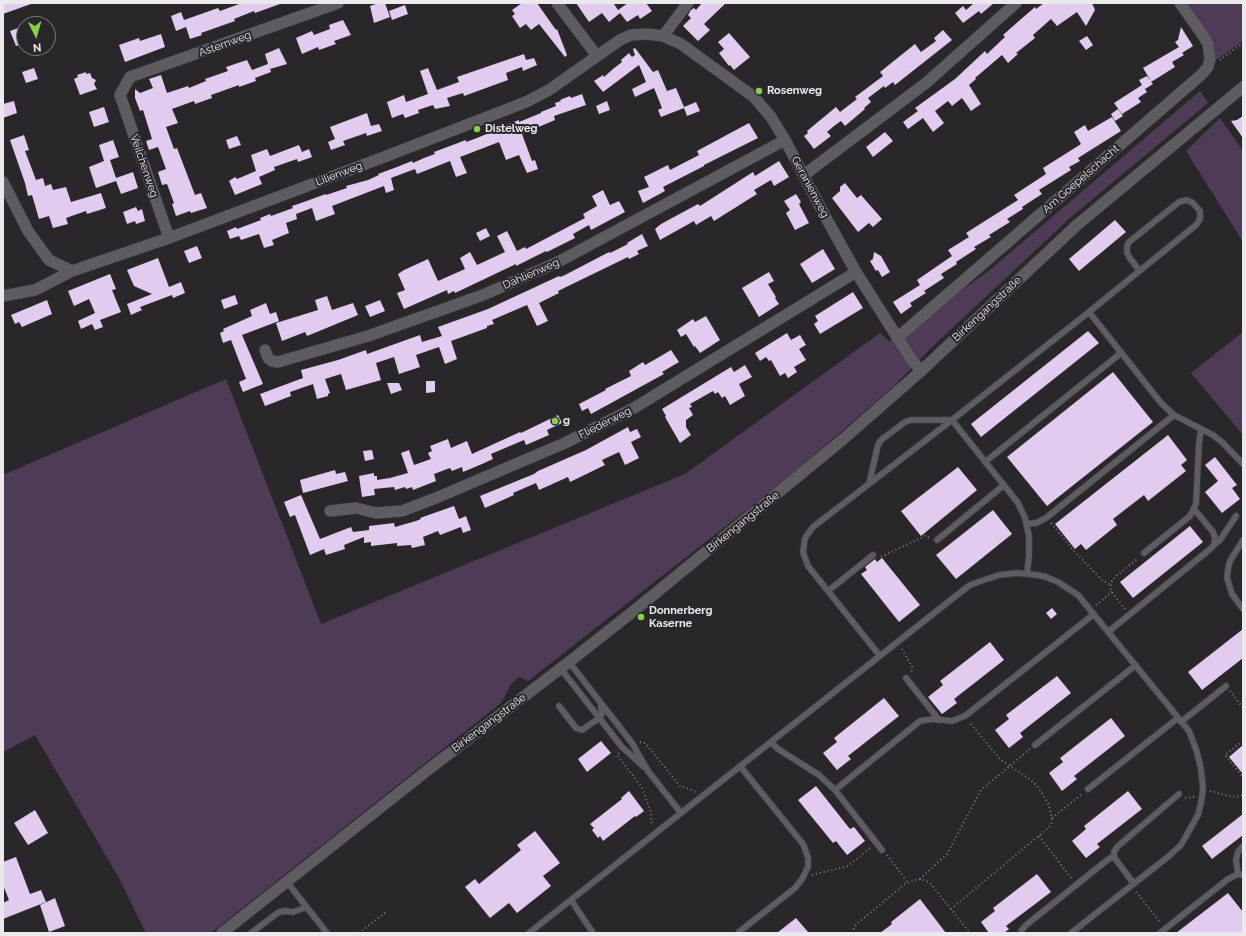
<!DOCTYPE html>
<meta charset="utf-8">
<style>
body{margin:0}
#map{position:relative;width:1246px;height:936px;overflow:hidden;background:#2a272b;font-family:Raleway,sans-serif}
canvas{display:block}
.frame{position:absolute;inset:0;border:4px solid #ebe9ec;pointer-events:none}
.north{position:absolute;left:16px;top:16px;width:40px;height:40px;box-sizing:border-box;background:#2a272b;border:1px solid #777578;border-radius:50%;rotate:175deg;font-size:11px;font-weight:700;line-height:16px;text-align:center;color:#ebe9ec}
.north::after{content:'';display:block;margin:auto;width:14px;height:18px;background:#87cf4a;clip-path:polygon(50% 0,100% 100%,50% 72%,0 100%)}
</style>
<div id="map">
<canvas width="1246" height="936"></canvas>
<div class="frame"></div>
<div class="north">N</div>
</div>
<script>
const g = document.querySelector('canvas').getContext('2d');
g.lineJoin = 'round';
function paint(path, color) { g.fillStyle = color; g.fill(path, 'evenodd'); }
const shape = rows => new Path2D(rows.map(r => 'M' + r).join(''));
function trace(path, color, width, dash) { g.strokeStyle = color; g.lineWidth = width; g.lineCap = dash ? 'butt' : 'round'; g.setLineDash(dash || []); g.stroke(path); }
function write(font, color, halo, rows, align = 'center') {
  g.font = font + ' Raleway,sans-serif'; g.lineWidth = 4; g.setLineDash([]); g.textBaseline = 'middle'; g.strokeStyle = halo; g.fillStyle = color; for (const [text, x, y, turn = 0] of rows) {
    g.save(); g.translate(x, y); g.rotate((+turn || 0) * Math.PI / 180); g.textAlign = isNaN(turn) ? turn : align; if (halo) g.strokeText(text, 0, 0); g.fillText(text, 0, 0); g.restore();
  }
}
paint(shape([
 [1184,3,1243,3,1243,41,1218,59,1215,60],
 [1200,91,1208,103,1070,218,931,348,893,387,791,475,528,681,519,677,511,684,501,703,211,933,146,933,119,878,35,735,3,752,3,470,5,474,226,379,321,624,685,474,880,333,890,342,991,269],
 [1220,118,1243,151,1243,242,1186,151],
 [1243,332,1243,435,1191,373]
]), '#4e3c57');
paint(shape([
 [3,3,31,3,31,4,3,14],
 [242,3,280,3,280,4,255,13,254,11,234,19,235,21,201,33,202,35,190,39,186,27,176,31,171,16,181,12,184,20,218,8,220,11],
 [379,3,385,3,390,17,374,23,370,6],
 [522,3,537,3,556,30,557,29,567,55,565,57,539,24,531,30,526,24,520,28,512,16,515,14,512,10],
 [576,3,616,3,614,4,618,10,628,3,646,3,652,11,640,19,638,15,627,22,620,13,609,22,602,13,589,22],
 [702,3,726,3,704,24,710,30,698,41,683,26,691,18,688,15,691,10,694,8,696,10],
 [972,3,994,3,981,14,979,11,963,23,955,13,963,6,966,10,973,4],
 [1044,3,1092,3,1095,10,1086,26,1077,12,1057,26,1051,19,1033,35,1035,38,1016,53,1018,54,1008,63,1002,55,975,78,976,79,969,85,981,104,971,111,962,98,952,106,948,101,935,111,944,123,933,132,923,118,908,129,903,122,918,111,915,108,955,79,985,51,987,54,1005,37,1003,35,1020,20,1035,7,1036,9],
 [405,5,408,14,392,20,389,11],
 [343,20,351,35,334,41,336,44,319,50,318,47,302,54,296,38,312,31,314,35,330,29,329,25],
 [24,26,24,43,16,46,10,31],
 [1181,27,1193,46,1182,53,1184,55,1172,62,1175,67,1151,82,1153,84,1145,89,1142,85,1147,92,1138,98,1141,102,1122,114,1114,103,1142,85,1139,80,1147,76,1151,81,1143,68,1179,47,1175,42,1178,40],
 [943,30,952,40,895,85,893,82,885,88,884,86,868,98,871,102,864,108,865,109,845,126,841,121,834,126,827,132,831,136,814,149,804,136,808,133,807,131,836,107,840,112,857,99,855,97,883,76,880,72,915,44,921,52,936,41,934,38],
 [729,33,750,57,734,70,730,65,729,66,719,53,724,49,718,42],
 [161,34,165,47,125,62,119,45,139,38,140,41],
 [1087,36,1093,45,1086,50,1079,41],
 [279,48,287,64,270,69,269,65,271,72,255,78,256,81,239,87,239,85,211,95,212,98,195,104,194,101,172,109,178,123,166,127,174,149,177,148,195,195,201,193,207,208,191,213,190,211,176,216,172,204,174,203,167,184,162,185,158,172,166,169,158,147,149,150,146,141,152,139,143,110,140,111,135,98,135,89,140,93,153,88,149,79,161,75,167,93,188,86,189,88,206,81,205,79,228,71,226,67,247,60,252,70,268,64,265,54],
 [635,48,653,72,658,70,667,91,676,88,684,107,696,102,700,111,687,116,684,108,661,117,658,110,662,108,654,88,635,97,632,89,646,82,639,65,603,92,594,81,603,75,604,77,613,69,622,62,621,60,629,53,632,57,635,55,633,49],
 [524,54,526,60,534,58,537,65,523,71,522,67,506,73,508,80,464,96,463,93,447,98,450,106,435,109,433,105,418,110,419,113,405,118,403,114,392,118,387,102,404,95,406,102,428,94,420,71,428,68,437,90,459,82,457,77],
 [34,68,38,79,26,83,22,72],
 [86,72,86,74,90,73,92,78,96,80,94,84,97,89,80,95,74,79,78,77,77,75],
 [582,94,586,105,554,116,555,120,522,134,532,161,535,160,538,169,527,173,519,155,506,160,499,142,460,157,467,173,456,177,450,161,417,174,415,169,391,178,394,190,386,193,384,186,332,206,335,214,316,221,312,208,296,214,297,219,286,223,289,233,272,240,274,245,264,248,259,234,241,240,239,236,230,239,227,231,236,227,237,229,261,220,260,218,270,214,271,216,293,208,292,206,301,203,326,194,326,195,347,188,346,186,368,180,379,175,378,174,397,167,412,161,413,163,424,158,435,154,434,152,466,140,466,142,477,138,489,133,488,132,509,124,519,120,519,122,541,113,541,112,556,106,555,103,561,101,560,100,570,96,571,98],
 [14,101,17,113,3,118,3,104],
 [607,101,610,110,599,114,596,106],
 [104,107,109,122,94,127,89,112],
 [1118,109,1123,116,1115,121,1111,114],
 [367,113,371,126,379,124,382,131,367,136,366,133,343,141,345,145,331,150,328,142,335,139,330,127],
 [1243,116,1243,138,1231,121,1237,120],
 [1112,117,1121,131,1078,158,1080,161,1069,167,1071,170,1039,190,1042,194,1022,207,1023,209,1007,219,1010,222,989,235,991,237,974,247,976,249,956,262,957,264,941,274,944,278,924,291,926,293,910,303,912,306,901,314,893,302,920,285,917,280,952,256,948,250,969,237,966,233,1018,200,1014,195,1046,174,1043,168,1081,144,1074,132,1085,125,1088,131],
 [749,123,758,138,704,165,704,166,663,187,665,191,643,203,638,191,649,187,644,177,668,165,670,170,699,155,697,151],
 [885,132,893,141,873,157,866,147],
 [24,135,29,150,25,151,36,180,43,178,45,186,51,184,53,190,66,187,71,202,101,193,106,208,87,214,86,211,66,218,68,224,53,228,49,216,39,219,32,195,28,196,25,183,10,140],
 [237,136,241,145,229,149,226,140],
 [113,140,119,157,110,160,116,178,133,172,138,188,121,194,116,181,96,188,89,167,104,161,99,145],
 [299,145,302,152,309,149,312,157,298,162,297,159,274,167,275,170,259,177,262,184,235,195,229,181,235,177,237,179,256,171,251,155,267,149,270,156],
 [779,161,789,177,774,186,771,180,754,190,757,194,714,221,711,216,696,225,694,221,660,240,655,229,661,224,698,204,700,206,753,172,755,176],
 [845,183,857,198,861,195,882,219,873,227,869,223,858,232,832,198,840,191,840,187],
 [603,190,610,205,619,201,625,212,591,230,589,225,573,234,575,238,547,252,546,251,516,266,516,264,455,293,454,291,448,294,447,290,404,309,397,293,405,290,398,274,404,270,428,259,438,281,465,269,460,258,470,252,477,265,505,252,497,236,507,231,517,251,525,247,526,249,585,218,583,214,597,206,592,196],
 [796,194,801,202,799,204,809,223,795,230,786,213,790,210,784,201],
 [136,207,138,211,142,209,145,221,136,224,135,221,127,224,123,212],
 [1115,220,1126,232,1079,271,1069,259],
 [486,228,490,236,480,241,476,233],
 [642,234,648,246,637,251,639,254,629,259,628,257,558,291,559,293,539,303,548,321,537,326,527,305,492,320,494,324,487,326,487,328,451,341,457,359,445,364,439,347,416,355,420,367,399,374,394,357,376,363,381,380,346,390,341,374,325,379,330,393,328,394,328,396,317,399,313,384,290,392,291,396,265,406,260,394,303,378,301,370,338,360,366,350,367,354,420,335,422,342,442,336,438,327,488,309,559,276,560,277,565,275,609,252,610,253,628,244,627,243],
 [197,246,202,258,189,263,184,251],
 [823,249,835,269,812,283,800,264],
 [874,252,881,256,890,272,882,277,878,270,876,271,870,261,873,259],
 [158,258,169,287,181,282,185,293,173,298,172,295,140,307,142,310,131,315,127,304,152,294,134,286,127,270],
 [769,272,774,281,768,284,776,297,775,298,779,304,759,317,742,288],
 [110,274,116,289,112,290,121,312,100,320,103,327,95,330,92,324,81,329,78,321,95,313,89,299,74,306,68,291],
 [853,292,863,308,820,334,814,324,818,321,815,316],
 [235,295,238,304,224,309,221,300],
 [327,296,332,310,353,303,358,315,312,334,307,336,305,332,282,341,276,323,318,310,315,300],
 [47,300,52,314,22,327,19,322,15,324,11,315],
 [380,300,385,311,370,317,365,306],
 [266,303,270,314,276,312,279,321,242,335,263,384,243,392,239,382,246,379,231,340,223,343,220,333,224,331,223,329,252,316,250,310],
 [706,316,720,340,700,353,695,346,694,347,686,334,681,337,677,330,693,319,695,322],
 [1088,331,1099,343,981,437,971,424],
 [787,333,791,340,800,335,806,345,799,349,806,360,794,367,797,372,788,378,785,373,780,376,771,360,769,361,766,357,760,361,755,353],
 [671,350,679,362,662,372,664,374,591,414,588,408,582,411,579,404,606,390,605,389,631,376,629,371,643,362,645,365,654,360],
 [745,365,752,377,739,384,745,396,730,405,725,396,722,398,718,392,715,394,713,391,690,404,692,407,689,408,693,415,686,420,686,427,691,435,680,443,665,417,666,416,662,409,731,367,734,372],
 [1113,372,1153,422,1047,506,1007,457],
 [426,381,435,381,435,392,426,393],
 [387,383,399,383,402,390,391,394],
 [558,415,562,423,547,430,549,435,526,445,524,440,491,454,493,459,482,464,463,472,462,467,452,471,450,468,434,474,436,481,413,490,412,487,406,489,405,487,395,490,394,487,374,489,375,495,362,497,359,476,374,473,374,476,377,476,377,480,390,478,408,473,401,453,409,450,414,465,431,459,428,453,432,451,430,446,448,439,451,448,467,441,472,454,520,432,521,433],
 [628,427,630,432,637,429,641,437,631,442,639,458,625,465,619,452,602,460,605,465,570,482,568,477,539,490,536,483,513,493,514,495,485,508,480,496,534,474,538,471,586,450],
 [1168,435,1187,460,1181,465,1186,471,1148,501,1144,495,1113,519,1117,525,1086,550,1081,544,1075,549,1055,524],
 [372,450,374,459,365,461,363,451],
 [1215,457,1237,485,1232,488,1240,499,1222,513,1205,492,1218,481,1205,465],
 [958,467,977,490,921,536,901,511],
 [335,470,336,474,345,472,348,481,303,493,300,480],
 [301,495,320,539,351,527,353,532,369,530,369,526,394,523,395,527,416,521,421,519,420,518,454,506,459,519,466,516,471,530,463,533,461,527,440,535,438,531,423,537,425,545,412,548,411,545,397,546,397,543,371,546,371,542,364,543,364,537,344,545,345,549,326,555,324,549,310,555,295,515,290,517,284,502],
 [993,510,1012,534,956,579,936,555],
 [1190,526,1203,542,1133,598,1120,582],
 [882,558,920,605,899,622,861,574,867,570,865,567,875,559,877,562],
 [1052,608,1057,614,1051,619,1046,613],
 [1243,629,1243,658,1202,690,1188,672],
 [990,642,1004,660,954,699,957,703,942,714,928,697,943,685,940,681],
 [1057,676,1071,693,1020,733,1023,737,1009,748,995,730,1009,719,1006,715],
 [884,698,899,716,848,756,851,759,837,770,823,753,837,742,834,738],
 [1111,718,1125,736,1074,776,1077,779,1062,791,1049,773,1063,762,1060,758],
 [601,741,611,753,587,772,578,759],
 [1243,745,1243,774,1229,757],
 [816,786,850,829,854,827,865,841,847,855,836,841,833,843,798,800],
 [629,791,644,811,636,817,635,816,603,841,600,836,598,838,592,830,594,828,590,824,622,799,621,798],
 [1128,791,1142,809,1097,844,1100,847,1086,858,1072,841,1086,829,1084,826],
 [35,810,48,833,28,845,14,823],
 [1243,814,1243,835,1212,859,1202,846],
 [535,831,560,863,543,876,551,886,517,913,509,903,490,918,465,887,475,879,479,884,521,850,517,845],
 [16,857,30,894,41,890,46,902,3,919,3,903,9,900,3,885,3,862],
 [1037,874,1051,892,1006,926,1009,929,1004,933,989,933,981,922,995,911,993,908],
 [1228,893,1243,912,1243,933,1176,933],
 [55,898,65,926,49,932,40,905],
 [920,899,946,933,880,933,892,924,891,922],
 [796,918,809,933,777,933]
]), '#e1cbee');
const service = shape([
 [1089,312,1161,403,1174,415,1213,435,1223,443,1243,464],
 [985,462,1121,353],
 [869,484,878,445,881,440,905,422,911,420,952,420,1089,312,1196,225,1200,219,1200,211,1192,202,1186,200,1179,202,1129,242,1127,246,1127,252,1129,257,1139,270],
 [1027,524,1036,523,1046,518,1174,415],
 [937,540,1004,485],
 [1243,540,1230,561,1228,569,1227,578,1232,594,1243,609],
 [1214,545,1220,540,1236,516],
 [1144,553,1190,516,1196,504,1199,443,1201,429],
 [828,591,873,555],
 [1108,632,1209,550,1214,545,1215,538,1213,532,1194,509],
 [880,656,808,566,803,552,805,538,813,527,952,420,1018,503,1025,518,1029,536,1029,557,1027,573],
 [569,662,632,743,648,771,681,813],
 [561,669,622,747,644,767],
 [906,678,939,720],
 [559,706,576,728,582,730,599,718,602,714,601,705],
 [1181,722,1226,686],
 [771,742,778,749,819,775,835,790,920,721,933,719,952,721,965,716,1094,614],
 [1035,745,1136,665],
 [1088,789,1178,718],
 [835,790,882,850],
 [1238,874,1236,860,1238,852,1243,846],
 [287,882,327,933],
 [1134,884,1114,857,1114,852,1117,847,1179,794],
 [571,900,593,933],
 [739,932,795,888,802,879,808,867,808,857,803,844,740,766],
 [251,933,279,912,286,911,293,912,307,907],
 [529,933,957,595,970,585,981,581,999,575,1017,573,1037,575,1046,577,1058,582,1078,595,1189,731,1197,752,1201,769,1203,789,1201,803,1198,815,1181,845,1169,856,1071,933],
 [1021,933,1021,931,1025,926,1106,861,1110,858,1114,857],
 [1160,933,1228,879,1238,874,1243,875]
]);
const minor = shape([
 [557,3,597,56],
 [663,36,688,3],
 [804,175,926,83,1016,3],
 [3,182,28,231,49,260,72,271],
 [169,238,120,95,130,77,338,3],
 [3,296,35,290,72,271,169,238,384,157,526,102,549,90,620,40,631,35,647,34,663,36,681,44,754,97,771,117,785,140,825,216,856,272,911,359,921,371],
 [897,338,1201,75,1208,67,1210,59,1208,44,1202,34,1180,3],
 [265,350,268,358,272,361,278,362,368,336,483,295,558,262,785,140],
 [330,511,356,508,376,513,402,511,436,498,565,443,634,408,856,272]
]);
const tertiary = shape([
 [222,933,429,769,569,662,635,610,841,441,921,371,1077,225,1243,87]
]);
trace(service, '#464448', 7);
trace(minor, '#464448', 12);
trace(tertiary, '#464448', 12);
trace(shape([
 [1220,60,1243,43],
 [1051,523,1074,551,1103,581,1111,585],
 [881,557,925,536,930,538],
 [1096,605,1112,592],
 [1125,609,1114,595,1111,591,1111,585,1112,581,1115,577,1138,558],
 [902,649,912,667,911,674],
 [1230,691,1243,708],
 [1243,741,1225,755,1243,777],
 [640,742,645,743,680,786,692,790,695,792],
 [619,753,617,755,637,781,642,788,651,812,651,821,653,825],
 [1210,791,1229,796,1235,797,1243,795],
 [1185,798,1194,797],
 [1052,818,1082,794],
 [1039,836,1072,879],
 [887,855,908,883],
 [812,875,848,866,870,848],
 [920,879,947,854,981,790,1030,749],
 [1136,892,1161,923],
 [951,909,1048,828,1051,825,1052,819,1049,805,1038,787,1031,780,1001,760,969,722],
 [359,933,386,912],
 [852,933,855,926,859,922,905,884,915,880,920,879,926,881,931,884,970,933]
]), '#807e81', 2, [1, 3]);
trace(service, '#5f5c61', 5.5);
trace(minor, '#5f5c61', 11);
trace(tertiary, '#5f5c61', 11);
for (const [x, y, r, color] of [
 [759,91,4,"#87cf4a"],
 [477,129,4,"#87cf4a"],
 [555,421,4,"#87cf4a"],
 [641,617,4,"#87cf4a"]
]) { const dot = new Path2D(); dot.arc(x, y, r, 0, 2 * Math.PI); g.fillStyle = color; g.fill(dot); trace(dot, '#2a272b', 1.5); }
write('11px', '#ebe9ec', '#2a272b', [
 ["Asternweg",225,44,-20],
 ["Veilchenweg",144,166,71],
 ["Lilienweg",339,174,-21],
 ["Am Goepelschacht",1081,179,-41],
 ["Geranienweg",810,187,62],
 ["Dahlienweg",531,274,-24],
 ["Birkengangstraße",987,309,-43],
 ["Fliederweg",605,423,-27],
 ["Birkengangstraße",743,522,-39],
 ["Birkengangstraße",489,723,-37]
]);
write('bold 11px', '#ebe9ec', '#2a272b', [
 ["Rosenweg",767,91],
 ["Distelweg",485,129],
 ["g",563,421],
 ["Donnerberg",649,611],
 ["Kaserne",649,624]
], 'left');
</script>
